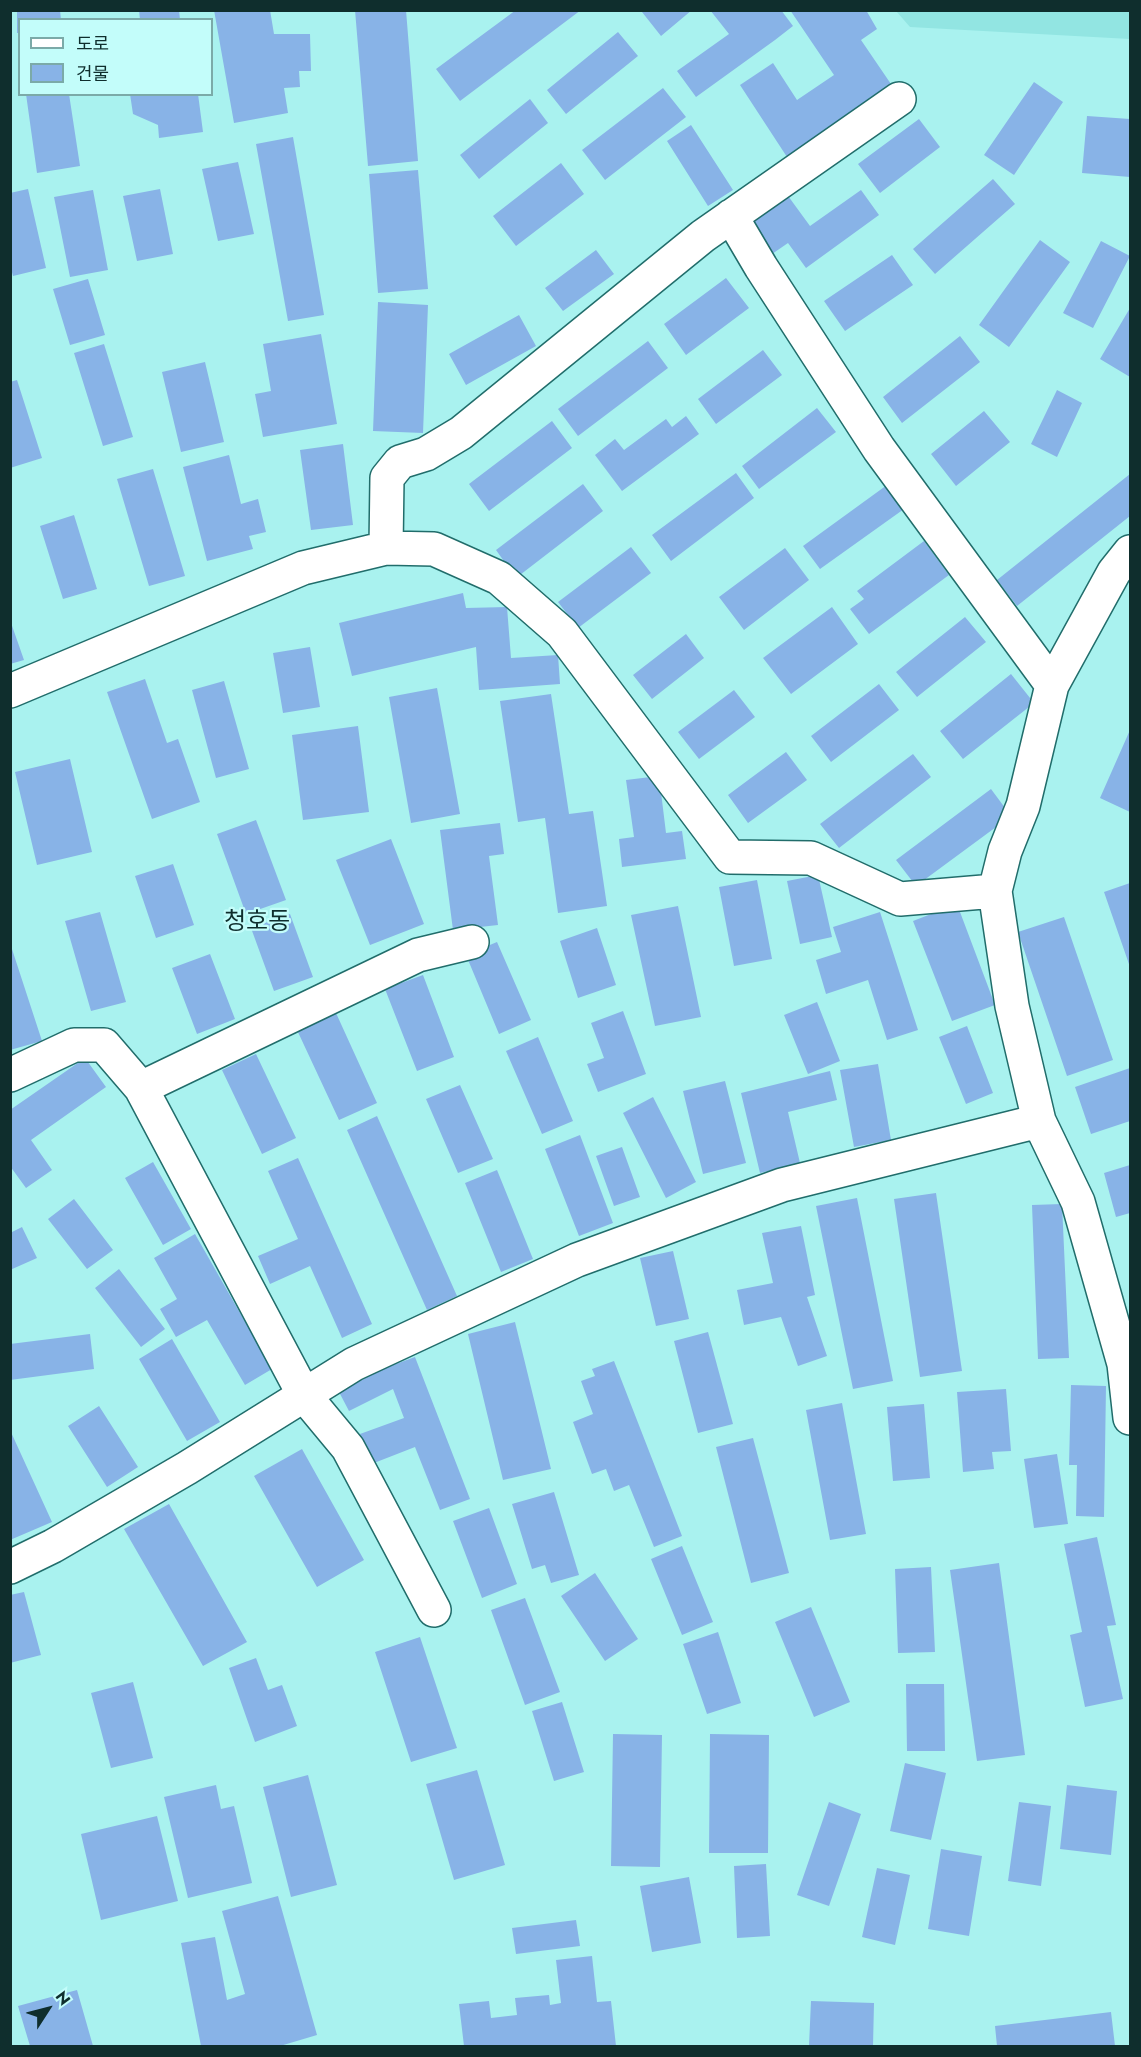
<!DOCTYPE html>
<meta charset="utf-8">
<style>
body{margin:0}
#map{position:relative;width:1141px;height:2057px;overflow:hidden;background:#a9f2ef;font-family:Jost,"Noto Sans KR",sans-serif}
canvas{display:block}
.frame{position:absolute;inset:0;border:12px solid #0f2e2d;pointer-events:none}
.legend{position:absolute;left:18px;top:18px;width:195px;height:78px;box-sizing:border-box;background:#c3fdfa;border:2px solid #7baaa8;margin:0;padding:8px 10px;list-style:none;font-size:18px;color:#0f2e2d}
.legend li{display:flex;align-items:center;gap:12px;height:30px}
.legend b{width:30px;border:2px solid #7baaa8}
.north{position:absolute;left:18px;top:1979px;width:60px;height:60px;-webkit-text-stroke:4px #c3fdfa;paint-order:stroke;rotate:54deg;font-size:16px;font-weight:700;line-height:24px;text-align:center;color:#0f2e2d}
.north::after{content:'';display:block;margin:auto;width:21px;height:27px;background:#0f2e2d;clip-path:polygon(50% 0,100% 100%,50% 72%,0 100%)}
</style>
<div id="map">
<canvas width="1141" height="2057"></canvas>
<div class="frame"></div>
<ul class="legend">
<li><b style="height:8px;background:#fff"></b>도로</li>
<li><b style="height:16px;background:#88b3e7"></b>건물</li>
</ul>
<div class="north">N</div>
</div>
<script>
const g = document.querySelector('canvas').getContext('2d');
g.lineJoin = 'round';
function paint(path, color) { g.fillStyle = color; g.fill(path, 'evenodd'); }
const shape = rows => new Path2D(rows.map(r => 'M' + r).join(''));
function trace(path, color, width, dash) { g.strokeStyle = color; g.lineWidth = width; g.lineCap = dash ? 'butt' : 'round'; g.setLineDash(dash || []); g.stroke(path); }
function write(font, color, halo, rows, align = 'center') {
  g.font = font + ' Jost,"Noto Sans KR",sans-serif'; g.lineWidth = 4.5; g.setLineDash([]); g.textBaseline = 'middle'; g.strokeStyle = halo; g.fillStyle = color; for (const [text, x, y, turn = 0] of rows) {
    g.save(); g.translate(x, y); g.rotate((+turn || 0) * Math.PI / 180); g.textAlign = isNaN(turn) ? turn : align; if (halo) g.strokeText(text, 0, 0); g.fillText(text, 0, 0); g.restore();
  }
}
paint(shape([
 [896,11,1130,11,1130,39,910,27]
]), '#92e5e2');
paint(shape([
 [17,10,60,10,61,20,20,20,20,33,17,33],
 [139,10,179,10,180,20,140,20],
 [214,10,270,10,274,34,310,34,311,71,299,71,300,87,284,88,288,113,234,123],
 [355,10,406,10,418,161,368,166],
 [516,10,581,10,460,101,436,69],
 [643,10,692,10,661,36,642,12],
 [710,10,781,10,793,26,775,40,696,97,677,71,729,34],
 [790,10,866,10,877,29,861,40,893,87,787,157,740,85,773,63,797,100,834,75],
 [618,32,638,56,566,114,547,90],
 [1034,82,1063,102,1014,175,984,155],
 [663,88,686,117,605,180,582,150],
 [26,94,69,94,80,166,37,173],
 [130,94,198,94,203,132,159,138,158,125,133,114],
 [530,99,548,123,479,179,460,155],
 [1087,116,1130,119,1130,177,1082,173],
 [919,119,940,147,880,193,858,164],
 [691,125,733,190,708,206,667,141],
 [293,137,324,315,288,321,256,144],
 [238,162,254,234,218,241,202,169],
 [561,163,584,194,516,246,493,216],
 [418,170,428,289,378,293,369,174],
 [993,179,1015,204,935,274,913,249],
 [28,189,46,268,13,276,10,265,10,193],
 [160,189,173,254,137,261,123,196],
 [783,189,810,226,861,190,879,215,806,268,788,243,772,254,744,217],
 [93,190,108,270,70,277,54,197],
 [1040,240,1070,262,1009,347,979,325],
 [1101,241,1130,256,1093,328,1063,313],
 [596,250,614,274,563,311,545,288],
 [892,255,913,285,845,331,824,301],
 [726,278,749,308,686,355,664,324],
 [88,279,105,335,70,345,53,289],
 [378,302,428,305,423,433,373,431],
 [1130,308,1130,377,1100,359],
 [519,315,536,346,466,385,449,354],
 [321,334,337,424,263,437,255,394,271,391,263,344],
 [960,336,980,362,902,423,883,397],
 [648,341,668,368,578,436,558,409],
 [104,344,133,437,103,446,74,353],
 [763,350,782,375,716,424,698,399],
 [205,362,224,442,181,452,162,372],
 [17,380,42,458,10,468,10,382],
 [1057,390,1082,403,1057,457,1031,444],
 [817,408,836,432,759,489,742,466],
 [984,411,1010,442,956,486,931,454],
 [686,416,699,434,622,491,595,455,615,439,624,450,666,419,672,427],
 [552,421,572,448,489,511,469,484],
 [343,444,353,525,311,530,300,450],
 [229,455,241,504,258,499,266,532,249,536,253,549,207,561,183,467],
 [153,469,185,576,149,586,117,479],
 [736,473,754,498,671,561,652,535],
 [1130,474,1130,516,1017,606,997,580],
 [583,484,603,511,516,578,496,550],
 [887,485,904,509,820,569,803,546],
 [74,515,97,589,63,599,40,526],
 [924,541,949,575,869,634,850,609,864,599,857,591],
 [631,547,651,573,578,628,558,602],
 [785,548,809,580,744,630,719,597],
 [463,593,466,608,507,607,511,658,558,655,560,684,479,690,476,647,352,676,339,623],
 [832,607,858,644,791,694,763,658],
 [965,617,986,642,917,697,896,672],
 [10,620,24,660,10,664],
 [686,634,704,658,652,699,633,675],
 [310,647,320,707,283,713,273,653],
 [1011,674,1034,703,963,759,940,731],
 [145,679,167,743,178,739,200,802,152,819,107,692],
 [224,681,249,769,216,778,192,690],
 [879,684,899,710,831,762,811,736],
 [437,688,460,814,411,823,389,697],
 [734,690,755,717,699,759,678,732],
 [551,694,569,814,593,811,607,906,558,913,545,818,518,822,500,701],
 [358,726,369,812,303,820,292,735],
 [1130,730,1130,812,1100,798],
 [786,752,807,780,748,823,728,795],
 [913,754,931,777,839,848,820,824],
 [70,759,92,852,37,865,15,772],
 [659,776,666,833,682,831,686,859,622,867,619,839,634,837,626,780],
 [991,789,1011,816,916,886,896,860],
 [256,820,286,900,246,914,217,834],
 [500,823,504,854,489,856,498,925,453,930,440,830],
 [391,839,424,924,370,945,336,860],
 [173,864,194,925,156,938,135,876],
 [818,875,832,937,800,944,787,881],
 [757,880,772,959,734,966,719,887],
 [1130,883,1130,967,1104,892],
 [957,904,995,1005,952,1021,913,921],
 [678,906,701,1017,655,1026,631,915],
 [100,912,126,1002,91,1011,65,921],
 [880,912,918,1030,887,1040,868,980,826,994,816,960,841,952,833,927],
 [290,914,313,977,274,991,251,928],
 [1064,917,1113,1060,1067,1076,1018,932],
 [597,928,616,985,578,998,560,941],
 [497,942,531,1020,499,1034,466,955],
 [10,943,42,1041,10,1050],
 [210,954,235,1019,197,1034,172,968],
 [423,975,454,1057,417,1071,385,989],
 [817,1002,840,1061,808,1074,784,1015],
 [623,1011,646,1074,598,1092,587,1064,604,1058,591,1023],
 [336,1013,377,1103,339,1120,297,1030],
 [967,1026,993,1093,966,1104,939,1037],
 [538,1037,573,1121,542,1134,506,1051],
 [256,1054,296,1138,262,1154,222,1070],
 [85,1058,106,1087,31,1140,52,1170,26,1188,10,1166,10,1110],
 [878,1064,891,1140,854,1147,840,1070],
 [1130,1068,1130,1121,1091,1134,1075,1087],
 [830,1071,837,1100,788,1112,800,1163,760,1173,741,1093],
 [725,1081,746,1163,703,1174,683,1091],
 [460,1085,493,1159,458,1173,426,1099],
 [653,1097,696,1182,666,1198,623,1113],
 [377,1116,457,1296,427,1310,347,1130],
 [580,1135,613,1223,579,1236,545,1149],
 [622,1147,640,1197,614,1206,596,1156],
 [298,1158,372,1324,342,1338,310,1266,270,1284,258,1256,298,1239,268,1171],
 [153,1162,191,1229,163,1245,125,1178],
 [1130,1165,1130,1213,1116,1217,1104,1173],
 [497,1170,533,1259,501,1272,465,1183],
 [936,1193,962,1371,920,1377,894,1199],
 [857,1198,893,1381,853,1389,816,1206],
 [74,1199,113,1250,87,1269,48,1219],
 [1062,1204,1069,1358,1038,1359,1032,1205],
 [801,1226,815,1295,807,1297,827,1356,798,1366,781,1317,744,1325,737,1290,773,1283,762,1233],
 [22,1227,37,1258,10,1270,10,1233],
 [195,1234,272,1369,245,1385,207,1320,176,1337,160,1309,177,1299,154,1258],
 [673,1251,689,1319,656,1326,640,1258],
 [119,1269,165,1329,141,1347,95,1288],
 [515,1322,551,1469,503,1480,468,1334],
 [708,1332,733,1424,698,1433,674,1341],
 [90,1334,94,1369,10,1380,10,1344],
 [172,1339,220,1422,187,1441,139,1359],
 [415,1357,470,1499,440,1510,415,1447,374,1463,360,1434,404,1418,393,1389,349,1411,339,1392,385,1368],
 [614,1361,682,1536,654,1547,629,1485,614,1491,606,1469,592,1474,573,1422,593,1414,581,1381,595,1376,592,1369],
 [1071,1385,1106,1386,1104,1517,1076,1516,1077,1465,1069,1465],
 [1006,1389,1011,1451,992,1452,994,1469,963,1472,957,1392],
 [842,1403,866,1534,830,1540,806,1410],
 [924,1404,930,1478,893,1481,887,1407],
 [99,1406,138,1467,107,1487,68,1426],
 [10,1430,52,1522,10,1540],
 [753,1438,789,1573,751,1583,716,1447],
 [302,1449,364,1560,317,1587,254,1476],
 [1057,1454,1068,1524,1034,1528,1024,1459],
 [554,1492,579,1575,551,1583,545,1565,532,1569,512,1504],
 [169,1504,247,1642,203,1666,124,1529],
 [489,1508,517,1584,482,1598,453,1521],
 [1097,1537,1116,1625,1107,1626,1123,1699,1085,1707,1070,1635,1082,1632,1064,1544],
 [682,1546,713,1622,682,1635,651,1559],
 [999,1563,1025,1755,977,1761,950,1570],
 [931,1567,935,1652,898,1653,895,1569],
 [595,1573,638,1639,605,1661,561,1596],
 [24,1592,41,1655,10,1663,10,1595],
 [525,1598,560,1692,525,1705,491,1610],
 [811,1607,850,1702,814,1717,775,1622],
 [718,1632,741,1703,707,1714,683,1644],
 [420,1637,457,1748,411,1762,375,1652],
 [256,1658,268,1690,282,1685,297,1726,255,1742,229,1668],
 [133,1682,153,1758,111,1768,91,1693],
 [906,1684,944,1684,945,1751,907,1751],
 [562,1702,584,1772,554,1781,532,1711],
 [613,1734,662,1735,660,1867,611,1866],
 [710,1734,769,1735,768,1853,709,1853],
 [905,1763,946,1773,931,1840,890,1831],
 [477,1770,505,1865,454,1880,426,1784],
 [308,1775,337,1885,291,1897,263,1787],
 [216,1785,221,1809,234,1806,252,1883,188,1898,164,1797],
 [1067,1785,1117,1791,1111,1855,1060,1849],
 [829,1802,861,1814,829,1906,797,1895],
 [1019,1802,1051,1806,1041,1886,1008,1881],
 [157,1816,178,1901,101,1920,81,1834],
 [941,1849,982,1856,969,1936,928,1929],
 [766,1864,770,1936,737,1938,734,1866],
 [877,1868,910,1875,895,1945,862,1937],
 [689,1877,701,1943,652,1952,640,1886],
 [278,1896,317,2035,280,2046,201,2046,181,1943,215,1937,227,2000,245,1994,222,1911],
 [576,1920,580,1946,516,1954,512,1928],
 [592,1956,597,2002,611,2001,616,2046,464,2046,459,2004,489,2001,491,2018,517,2015,515,1998,549,1995,550,2005,561,2003,556,1960],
 [77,1990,93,2046,30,2046,18,2006],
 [811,2001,874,2003,873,2046,809,2046],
 [1111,2012,1115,2046,997,2046,995,2026]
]), '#88b3e7');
const minor = shape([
 [731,216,761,267,879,449,1052,685],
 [386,548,387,478,400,462,426,454,461,433,703,236,899,99],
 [1130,552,1114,572,1052,685,1023,806,1005,851,995,891,1012,1006,1039,1121,1078,1202,1124,1364,1130,1418],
 [10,691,303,568,386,548,434,549,499,578,562,633,730,857,811,858,900,899,995,891],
 [10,1075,74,1045,104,1045,141,1088,304,1395,348,1448,434,1610],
 [141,1088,418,955,472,942],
 [10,1567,53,1546,187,1468,354,1364,577,1260,782,1185,1039,1121]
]);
trace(minor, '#216d6b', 36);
trace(minor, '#fff', 33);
write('24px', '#0f2e2d', '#c3fdfa', [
 ["청호동",257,923]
]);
</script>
